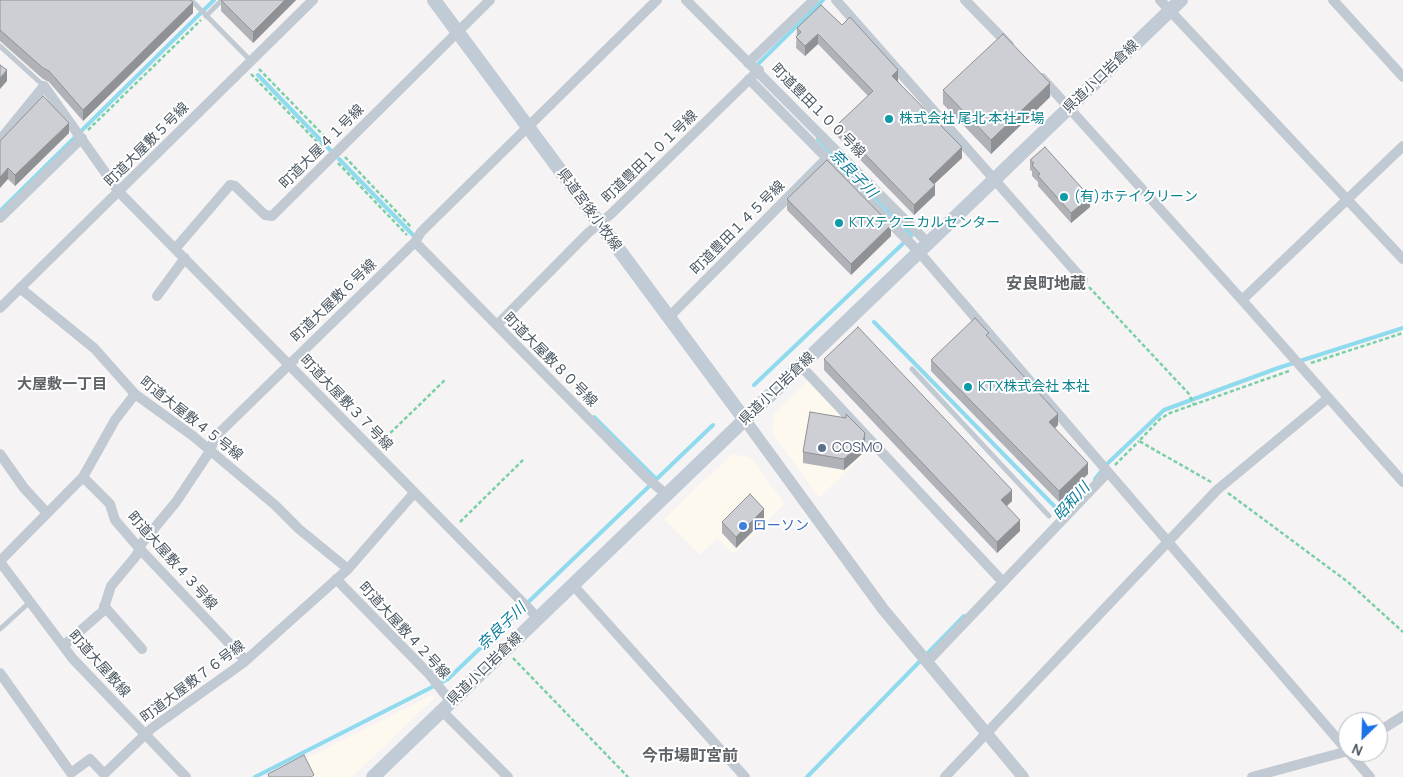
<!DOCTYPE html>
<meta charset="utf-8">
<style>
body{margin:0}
#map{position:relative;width:1403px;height:777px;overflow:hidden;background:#f5f3f3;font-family:Manrope,sans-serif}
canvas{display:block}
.north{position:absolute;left:1338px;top:712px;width:50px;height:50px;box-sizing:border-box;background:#fff;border:1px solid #b7bbc0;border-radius:50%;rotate:204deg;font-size:14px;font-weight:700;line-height:20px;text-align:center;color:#4a5661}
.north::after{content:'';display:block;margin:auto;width:18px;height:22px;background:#1a73e8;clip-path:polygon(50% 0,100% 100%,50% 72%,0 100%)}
</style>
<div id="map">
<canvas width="1403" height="777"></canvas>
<div class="north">N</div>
</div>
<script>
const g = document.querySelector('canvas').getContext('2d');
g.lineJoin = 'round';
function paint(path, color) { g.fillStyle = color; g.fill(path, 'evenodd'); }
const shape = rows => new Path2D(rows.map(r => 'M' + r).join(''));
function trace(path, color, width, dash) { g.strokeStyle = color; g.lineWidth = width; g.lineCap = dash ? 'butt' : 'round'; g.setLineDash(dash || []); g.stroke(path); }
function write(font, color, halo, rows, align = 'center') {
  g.font = font + ' Manrope,"Noto Sans JP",sans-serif'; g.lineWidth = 4; g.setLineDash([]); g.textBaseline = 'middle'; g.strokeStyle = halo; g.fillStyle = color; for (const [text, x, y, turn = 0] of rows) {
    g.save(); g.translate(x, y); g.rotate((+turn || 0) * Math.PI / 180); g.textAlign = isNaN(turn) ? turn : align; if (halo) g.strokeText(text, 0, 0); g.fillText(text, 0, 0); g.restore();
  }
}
paint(shape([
 [809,380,872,447,819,498,772,432,774,414],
 [732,454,750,457,785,504,733,554,717,538,700,555,664,519],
 [432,695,434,698,352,777,270,777]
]), '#fdf9ef');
trace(shape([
 [755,67,823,0],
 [258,75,333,153],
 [339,159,414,236],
 [0,211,214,0],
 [874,322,1062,514],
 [754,385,912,235,818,139],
 [594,417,656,479],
 [1095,479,1108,463,1164,410,1278,368,1403,328],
 [255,777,448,679,713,425],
 [807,777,964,616]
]), '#90daee', 4);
trace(shape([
 [259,69,330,142],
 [251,74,324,149],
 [88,130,201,20],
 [345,157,411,227],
 [338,163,407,235],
 [1089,287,1189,394,1194,405],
 [1311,363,1403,333],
 [381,442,446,379],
 [1115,465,1139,441],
 [1211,482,1139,441,1160,419,1170,413,1289,371],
 [1228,493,1348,582,1403,632],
 [460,522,524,459],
 [513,658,628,777]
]), '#7ad0a6', 2.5, [4, 2.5]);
trace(shape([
 [191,0,251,61],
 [206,16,222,0],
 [0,46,44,86],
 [912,369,1049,516],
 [0,629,30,602]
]), '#c1cad2', 5);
trace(shape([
 [686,0,928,243],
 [836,0,1083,280],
 [965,0,1009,45],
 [1160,0,1403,259],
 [1333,0,1403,77],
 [748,63,814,0],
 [1042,78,1242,300,1403,482],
 [749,79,919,252,1370,777],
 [0,140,44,86,119,192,538,618],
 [0,218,82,138],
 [415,242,647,478,667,495],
 [175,249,230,185,235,186,265,215,272,216,490,0],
 [20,288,94,348,135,394,193,436,275,505,299,529,348,569],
 [157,296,185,258],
 [1242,300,1403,146],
 [0,308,313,0],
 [669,317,826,159],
 [497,325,588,233,611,214,759,70],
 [801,366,1003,582],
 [0,454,24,488,47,513],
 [83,477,110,504,115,520,139,548,245,660],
 [0,561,83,477,115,420,135,394],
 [0,562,73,659,186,777],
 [336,579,429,674,451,702],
 [573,585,745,777],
 [104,606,142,649],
 [63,646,103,611,111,586,136,556,142,543,176,502,210,451,215,437,415,242,421,232,657,0],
 [927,662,1108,472],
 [0,673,71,773,90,759,104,774,152,728,243,663,348,569,414,493],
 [442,711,508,777],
 [1378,732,1403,716],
 [945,777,1217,490,1328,398],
 [1252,777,1348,751]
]), '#c1cad2', 10);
trace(shape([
 [745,420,883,609,1023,777]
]), '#c1cad2', 12);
trace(shape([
 [434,0,745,420],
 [373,777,1181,0]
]), '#c1cbd6', 14);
paint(shape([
 [0,0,193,13,83,121,49,82,43,79,0,41],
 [221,0,296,0,253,43,221,11],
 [821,5,898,81,962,158,934,184,935,195,914,215,837,136,837,125,868,96,818,44,805,56,796,48,797,28],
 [943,90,1050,97,991,154,943,104],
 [69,133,15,186,8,179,0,141],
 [1030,160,1090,207,1071,223,1038,186,1038,182,1032,176,1032,171,1030,170],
 [787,199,891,236,851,275,787,210],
 [989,338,1058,425,1055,428,1088,474,1059,502,931,371,931,360],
 [824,359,1012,501,1007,506,1020,531,997,553,824,370],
 [865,444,863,453,844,470,803,463,803,452],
 [764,520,736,548,722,533,722,522]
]), '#b0b2b7');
paint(shape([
 [285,0,296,0,253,43,253,32],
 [193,2,193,13,83,121,83,110],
 [818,34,818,44,805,56,805,46],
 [7,70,7,81,0,89,0,78],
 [898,70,898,81,892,86,892,76],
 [1050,83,1050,97,991,154,991,140],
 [69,123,69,133,15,186,15,175],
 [962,147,962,158,929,189,929,179],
 [8,168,8,179,0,188,0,177],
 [935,185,935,195,914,215,914,205],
 [1090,197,1090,207,1071,223,1071,213],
 [891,225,891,236,851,275,851,264],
 [1058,414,1058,425,1049,433,1049,422],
 [865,433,865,444,863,453,844,470,844,459],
 [1088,463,1088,474,1059,502,1059,491],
 [1012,490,1012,501,1001,511,1001,500],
 [764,509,764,520,736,548,736,537],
 [1020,520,1020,531,997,553,997,542]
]), '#909195');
const building = shape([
 [0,0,190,0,193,2,83,110,49,71,43,68,0,30,0,0],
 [221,0,285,0,253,32,221,0],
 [821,5,842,25,850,17,898,70,892,76,962,147,929,179,935,185,914,205,837,125,873,91,818,34,805,46,796,37,801,32,797,28,821,5],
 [1003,34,1050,83,991,140,943,90,1003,34],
 [0,65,7,70,0,78,0,65],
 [43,96,69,123,15,175,8,168,0,177,0,141,43,96],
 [1045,147,1090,197,1071,213,1038,176,1040,174,1032,165,1034,163,1030,160,1045,147],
 [827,160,891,225,851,264,787,199,827,160],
 [975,318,989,333,986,335,1058,414,1049,422,1088,463,1059,491,931,360,975,318],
 [858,327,1012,490,1001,500,1020,520,997,542,824,359,858,327],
 [810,412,846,418,846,414,865,433,863,442,844,459,803,452,810,412],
 [750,494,764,509,736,537,722,522,750,494],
 [304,755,314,775,311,777,269,777,268,774,304,755]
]);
paint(building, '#cdcfd5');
trace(building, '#909195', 1);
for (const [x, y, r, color] of [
 [889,119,5,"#0f9aa8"],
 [1064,197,5,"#0f9aa8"],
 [839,223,5,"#0f9aa8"],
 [968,387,5,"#0f9aa8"],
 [822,448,5,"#5c6f8a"],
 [743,526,5,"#3f7fe0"]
]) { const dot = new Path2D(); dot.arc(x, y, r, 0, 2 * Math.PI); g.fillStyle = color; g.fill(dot); trace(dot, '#fff', 2); }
write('14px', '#4a5661', '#fff', [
 ["県道小口岩倉線",1101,77,-44],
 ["町道豊田１００号線",818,111,45],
 ["町道大屋敷５号線",147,145,-45],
 ["町道大屋４１号線",322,147,-45],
 ["町道豊田１０１号線",650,157,-44],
 ["県道宮後小牧線",589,210,54],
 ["町道豊田１４５号線",738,228,-45],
 ["町道大屋敷６号線",334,301,-44],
 ["町道大屋敷８０号線",550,360,45],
 ["県道小口岩倉線",777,389,-44],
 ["町道大屋敷３７号線",346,403,46],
 ["町道大屋敷４５号線",191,419,38],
 ["町道大屋敷４３号線",172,561,48],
 ["町道大屋敷４２号線",404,631,47],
 ["町道大屋敷線",99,664,48],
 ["県道小口岩倉線",485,669,-44],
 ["町道大屋敷７６号線",193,682,-37]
]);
write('14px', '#0d838f', '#fff', [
 ["株式会社 尾北 本社工場",899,119],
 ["(有)ホテイクリーン",1074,197],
 ["KTXテクニカルセンター",849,223],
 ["KTX株式会社 本社",978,387]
], 'left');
write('14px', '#4e5e75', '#fff', [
 ["COSMO",832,448]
], 'left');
write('14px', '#366cbe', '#fff', [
 ["ローソン",753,526]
], 'left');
write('italic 15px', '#0c7c9b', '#fff', [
 ["奈良子川",853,174,46],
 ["昭和川",1072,502,-48],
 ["奈良子川",502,627,-44]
]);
write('bold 15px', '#5f6368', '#fff', [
 ["大屋敷一丁目",62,385]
]);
write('bold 16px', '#5f6368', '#fff', [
 ["安良町地蔵",1046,285],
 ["今市場町宮前",690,757]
]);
</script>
